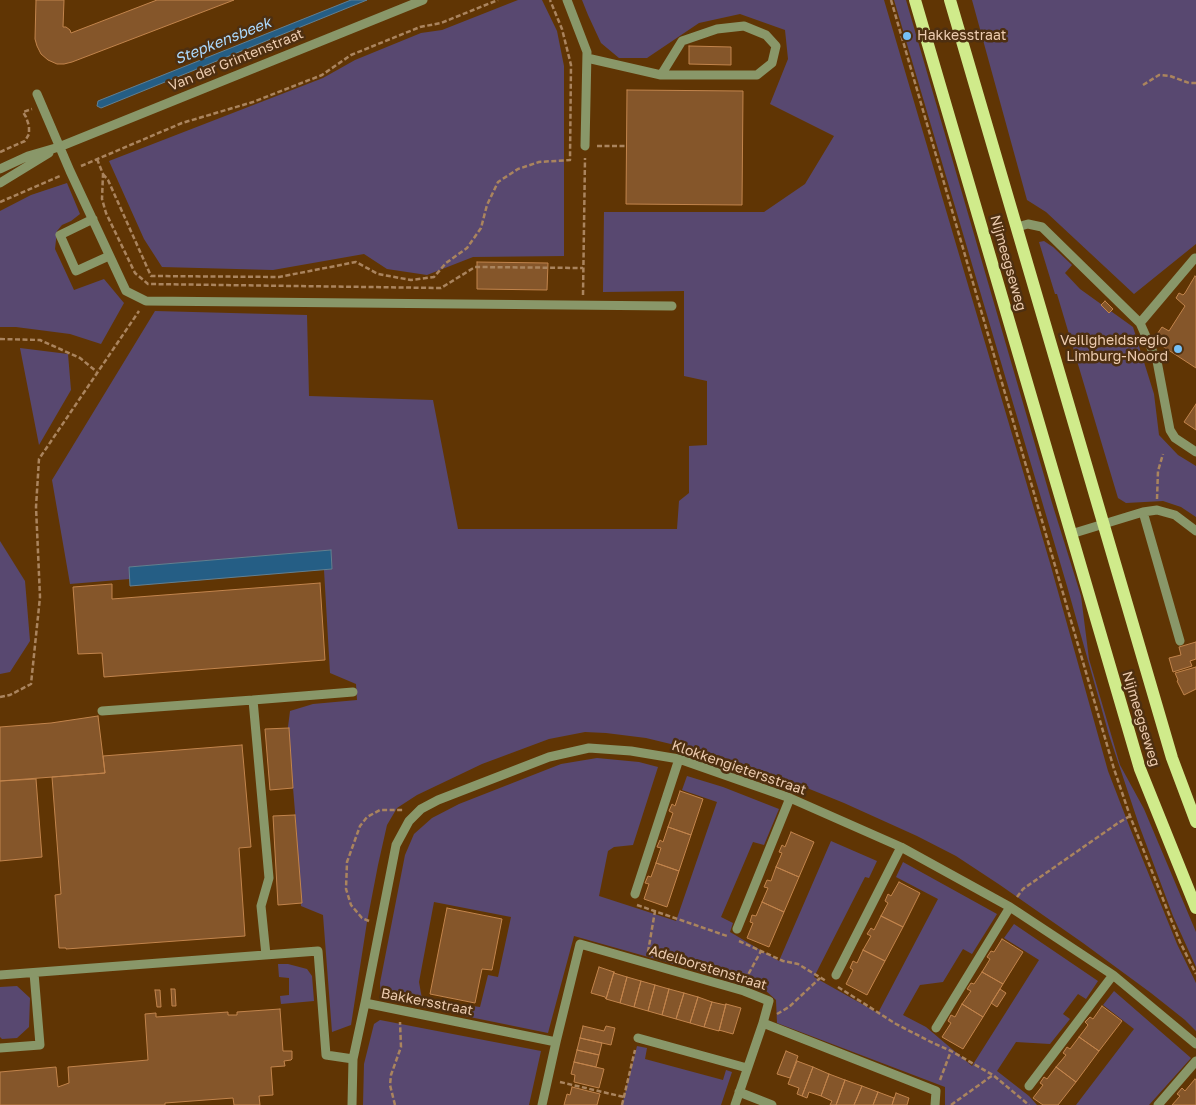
<!DOCTYPE html>
<style>
body{margin:0}
canvas{display:block;background:#603504}
</style>
<canvas width="1196" height="1105"></canvas>
<script>
const g = document.querySelector('canvas').getContext('2d');
g.lineJoin = 'round';
function paint(path, color) { g.fillStyle = color; g.fill(path, 'evenodd'); }
const shape = rows => new Path2D(rows.map(r => 'M' + r).join(''));
function trace(path, color, width, dash) { g.strokeStyle = color; g.lineWidth = width; g.lineCap = dash ? 'butt' : 'round'; g.setLineDash(dash || []); g.stroke(path); }
function write(font, color, halo, rows, align = 'center') {
  g.font = font + ' "Golos Text",sans-serif'; g.lineWidth = 5; g.setLineDash([]); g.textBaseline = 'middle'; g.strokeStyle = halo; g.fillStyle = color; for (const [text, x, y, turn = 0] of rows) {
    g.save(); g.translate(x, y); g.rotate((+turn || 0) * Math.PI / 180); g.textAlign = isNaN(turn) ? turn : align; if (halo) g.strokeText(text, 0, 0); g.fillText(text, 0, 0); g.restore();
  }
}
paint(shape([
 [518,0,542,0,557,31,564,66,564,256,473,257,427,275,387,269,364,254,273,270,162,267,144,239,109,161,323,78,355,60,421,33,442,30],
 [582,0,884,0,1050,563,1108,771,1130,828,1177,944,1196,983,1196,1031,1185,1020,1151,993,1083,943,1000,885,956,856,917,836,844,803,775,775,716,755,646,738,606,733,585,732,549,739,482,764,417,795,397,808,387,825,378,865,367,922,351,1025,332,1032,323,915,301,906,295,812,288,727,290,711,313,704,357,700,356,684,330,673,324,570,332,569,331,550,129,567,130,579,70,584,52,480,155,311,307,315,309,396,433,400,458,529,677,529,679,501,689,493,689,446,707,445,707,381,684,376,684,291,603,292,604,212,764,212,805,184,834,136,770,104,788,59,785,30,740,14,699,23,647,58,619,58,601,43,588,15],
 [894,0,906,0,1052,503,1081,596,1089,659,1120,765,1144,809,1196,932,1196,967,1173,916,1139,825,1109,735,1067,586],
 [972,0,1196,0,1196,244,1134,294,1046,212,1027,200],
 [67,183,80,214,71,221,62,225,57,231,55,249,74,290,104,279,124,303,101,344,70,334,16,327,0,327,0,211,31,195],
 [1044,241,1053,247,1072,265,1065,273,1080,289,1133,327,1154,394,1159,435,1178,455,1196,466,1196,517,1181,507,1163,501,1126,503,1118,498,1057,294,1055,294,1039,242],
 [20,348,68,354,71,390,39,445],
 [0,541,25,581,30,641,10,672,0,674],
 [597,758,639,762,658,767,633,845,614,847,608,851,599,896,676,921,717,802,682,790,687,776,723,787,779,809,764,845,753,842,721,917,733,923,730,932,779,961,831,841,877,861,869,878,865,877,814,977,878,1013,938,899,896,877,903,862,997,914,972,954,963,949,943,982,920,985,903,1015,926,1027,972,1066,1039,960,1004,938,1014,924,1098,981,1086,999,1078,994,1063,1014,1070,1019,1050,1044,1016,1042,997,1071,1029,1096,1037,1105,945,1105,945,1087,777,1023,776,1000,765,990,574,936,548,1033,460,1015,464,1005,480,1007,488,975,498,977,511,917,434,902,419,982,422,999,439,1002,437,1010,381,999,380,983,405,855,414,834,432,818,459,804,561,764],
 [278,964,288,964,307,969,312,976,314,1001,281,1004,280,996,289,995,289,978,279,977],
 [17,986,30,998,29,1027,17,1038,2,1039,0,1037,0,987],
 [1114,991,1191,1058,1149,1105,1076,1105,1134,1029,1103,1005],
 [380,1020,541,1051,529,1105,363,1105,364,1064,374,1024],
 [637,1046,647,1048,645,1059,723,1080,726,1070,732,1072,721,1105,622,1105]
]), '#584870');
const water = shape([
 [351,0,367,0,101,108,97,106,98,101,351,0],
 [331,550,332,569,130,586,129,567,331,550]
]);
paint(water, '#255e85');
trace(water, '#617f92', 1);
const building = shape([
 [36,0,64,0,63,27,66,27,70,30,71,33,157,0,234,0,72,62,64,64,57,64,48,60,41,54,37,46,35,39,36,0],
 [689,46,731,47,731,65,689,64,689,46],
 [627,90,743,91,742,205,626,204,627,90],
 [477,262,548,263,547,290,477,289,477,262],
 [1195,276,1196,277,1196,368,1153,340,1162,327,1169,331,1185,306,1176,298,1179,293,1183,295,1185,293,1195,276],
 [1105,301,1113,309,1109,313,1101,305,1105,301],
 [1196,404,1196,430,1184,422,1196,404],
 [320,583,325,660,104,677,102,653,78,654,73,587,112,584,112,599,320,583],
 [1196,642,1196,659,1190,661,1192,666,1173,672,1169,658,1181,655,1179,647,1196,642],
 [1196,667,1196,689,1184,695,1177,681,1178,680,1175,673,1196,667],
 [98,716,105,773,0,781,0,727,51,723,98,716],
 [289,728,293,788,270,790,265,729,289,728],
 [242,745,251,847,239,848,245,936,66,949,66,948,59,948,55,895,61,894,52,777,105,773,103,756,242,745],
 [36,779,42,857,0,861,0,781,36,779],
 [680,791,703,799,691,835,668,827,673,813,669,811,672,804,675,806,680,791],
 [295,815,302,903,278,905,273,816,295,815],
 [668,827,691,835,679,871,656,863,661,848,657,847,660,840,663,842,668,827],
 [791,832,814,842,799,877,776,867,782,853,779,852,782,845,785,847,791,832],
 [656,863,679,871,667,907,644,899,649,884,645,883,648,876,651,877,656,863],
 [776,867,799,877,784,912,762,902,768,888,764,887,767,880,771,881,776,867],
 [899,882,920,893,903,927,881,916,888,903,885,901,888,894,891,896,899,882],
 [762,902,784,912,769,947,747,938,753,923,750,922,752,915,756,916,762,902],
 [447,908,502,919,492,970,482,969,475,1003,430,994,447,908],
 [881,916,903,927,885,961,863,950,871,936,867,934,871,928,874,930,881,916],
 [1002,939,1023,952,1003,984,982,972,990,959,987,957,991,951,994,952,1002,939],
 [863,950,885,961,867,995,846,984,853,970,850,968,853,961,857,963,863,950],
 [599,967,614,972,606,999,605,997,591,993,599,967],
 [614,972,614,973,627,977,620,1003,606,999,614,972],
 [982,972,1003,984,983,1017,962,1004,971,991,967,989,971,983,974,984,982,972],
 [627,977,641,981,634,1007,620,1003,627,977],
 [641,981,655,985,648,1011,634,1007,641,981],
 [655,985,669,989,662,1015,648,1011,655,985],
 [171,989,175,989,176,1006,172,1006,171,989],
 [669,989,684,993,676,1019,662,1015,669,989],
 [1000,989,1006,993,997,1007,991,1003,1000,989],
 [155,990,160,990,161,1007,157,1007,155,990],
 [684,993,698,997,690,1023,676,1019,684,993],
 [698,997,712,1002,704,1027,690,1023,698,997],
 [712,1002,725,1005,726,1004,719,1031,704,1027,712,1002],
 [726,1004,741,1008,733,1034,719,1030,719,1031,726,1004],
 [962,1004,983,1017,963,1049,942,1037,951,1023,948,1021,951,1015,955,1017,962,1004],
 [1102,1006,1122,1021,1099,1051,1079,1037,1088,1025,1085,1022,1090,1017,1093,1019,1102,1006],
 [280,1009,283,1051,292,1051,292,1059,291,1060,284,1061,285,1066,271,1067,273,1095,259,1096,260,1105,234,1105,233,1098,165,1103,165,1105,0,1105,0,1072,56,1067,58,1087,69,1083,68,1067,148,1060,145,1014,156,1013,156,1017,228,1012,228,1015,237,1015,237,1012,280,1009],
 [583,1026,604,1031,606,1026,615,1028,611,1045,580,1038,583,1026],
 [1079,1037,1099,1051,1076,1082,1056,1067,1066,1055,1063,1053,1067,1047,1070,1049,1079,1037],
 [580,1038,602,1043,599,1055,577,1050,580,1038],
 [577,1050,599,1055,596,1067,574,1062,577,1050],
 [786,1051,798,1056,790,1078,777,1074,786,1051],
 [797,1061,813,1067,802,1096,797,1094,799,1088,788,1084,797,1061],
 [574,1062,604,1069,599,1088,574,1082,575,1075,571,1074,574,1062],
 [813,1067,829,1074,821,1096,809,1092,807,1098,802,1096,813,1067],
 [1056,1067,1076,1082,1058,1105,1043,1105,1033,1098,1043,1085,1040,1083,1044,1077,1047,1079,1056,1067],
 [829,1074,845,1080,836,1105,830,1105,832,1101,821,1096,829,1074],
 [1195,1079,1196,1080,1196,1105,1172,1105,1180,1096,1177,1094,1182,1088,1185,1091,1195,1079],
 [845,1080,862,1086,854,1105,836,1105,845,1080],
 [862,1086,878,1092,873,1105,854,1105,862,1086],
 [572,1087,600,1094,597,1105,564,1105,567,1094,570,1095,572,1087],
 [878,1092,894,1098,892,1105,873,1105,878,1092],
 [896,1093,909,1098,907,1105,892,1105,896,1093]
]);
paint(building, '#85562a');
trace(building, '#c2844c', 1);
trace(shape([
 [891,0,1114,769,1130,816,1180,942,1196,974],
 [1143,85,1159,75,1170,76,1189,83,1196,83],
 [597,146,626,146],
 [0,152,25,141,29,134,29,126,26,117,23,112,32,109],
 [97,159,103,174,102,199,106,213,135,273,148,284,441,288,475,267,583,268],
 [81,166,182,123,253,102,322,75,351,55,420,27,441,23,498,0],
 [103,174,108,180,151,276,279,277,356,262,378,274,411,280,434,277,446,263,467,248,481,228,487,205,498,182,518,169,539,162,570,160,571,65,562,29,550,0],
 [0,202,60,176],
 [583,295,585,158],
 [0,339,40,340,80,358,97,372],
 [1157,499,1158,471,1163,454],
 [0,697,10,695,31,684,40,597,36,507,39,459,139,311],
 [1017,897,1023,889,1118,823,1130,816],
 [637,905,727,936],
 [369,921,362,918,351,905,346,889,347,862,360,826,367,817,380,810,404,810],
 [739,941,783,961,798,964,826,981],
 [648,952,655,911],
 [747,981,749,973,761,951],
 [838,987,896,1024,931,1042,951,1051,993,1075,1029,1105],
 [777,1014,789,1007,820,978],
 [940,1080,951,1051],
 [560,1082,624,1097],
 [395,1105,390,1085,391,1075,401,1047,400,1022],
 [622,1105,635,1050],
 [951,1105,993,1075]
]), '#aa845e', 2.5, [5, 2.5]);
trace(shape([
 [567,0,587,52,585,146],
 [587,58,661,75,757,75,772,63,776,46,766,35,744,26,717,29,682,41,661,75],
 [37,94,70,171,126,291,146,301,672,306],
 [0,169,28,156,59,147,423,0],
 [0,183,49,153],
 [93,219,60,235,76,271,109,256],
 [1017,227,1028,224,1042,227,1140,323,1157,361,1170,430,1175,438,1196,452],
 [1140,323,1195,258],
 [1143,512,1180,641],
 [1071,534,1143,512,1157,510,1175,515,1196,531],
 [102,711,253,700],
 [635,894,679,759],
 [737,929,790,798],
 [266,955,261,906,269,878,253,700,353,692],
 [0,975,318,951,326,1055,353,1059],
 [836,975,901,847],
 [365,1003,396,845,409,821,421,809,438,800,549,757,589,748,631,751,679,759,790,798,901,847,1010,907,1113,975,1196,1044],
 [936,1028,1010,907],
 [638,1038,747,1068],
 [0,1048,40,1045,34,973],
 [1029,1086,1113,975],
 [739,1092,772,1105],
 [352,1105,353,1059,365,1003,556,1042],
 [542,1105,556,1042,580,944,744,991,769,1001,763,1023,936,1091,935,1105],
 [735,1105,763,1023],
 [1158,1105,1196,1061]
]), '#899769', 9);
trace(shape([
 [915,0,1140,769,1196,908],
 [950,0,1172,758,1196,822]
]), '#d0eb8b', 12);
for (const [x, y, r, color] of [
 [907,36,5,"#75c0f6"],
 [1178,349,5,"#75c0f6"]
]) { const dot = new Path2D(); dot.arc(x, y, r, 0, 2 * Math.PI); g.fillStyle = color; g.fill(dot); trace(dot, '#4e2f10', 2); }
write('14px', '#eccbaf', '#4e2f10', [
 ["Hakkesstraat",917,36],
 ["Veiligheidsregio",1168,341,"right"],
 ["Limburg-Noord",1168,357,"right"]
], 'left');
write('14px', '#eccbaf', '#4e2f10', [
 ["Van der Grintenstraat",236,60,-22],
 ["Nijmeegseweg",1008,263,74],
 ["Nijmeegseweg",1141,719,73],
 ["Klokkengietersstraat",739,768,19],
 ["Adelborstenstraat",708,968,17],
 ["Bakkersstraat",427,1002,11]
]);
write('italic 15px', '#acdafe', '#4e2f10', [
 ["Stepkensbeek",223,41,-22]
]);
</script>
